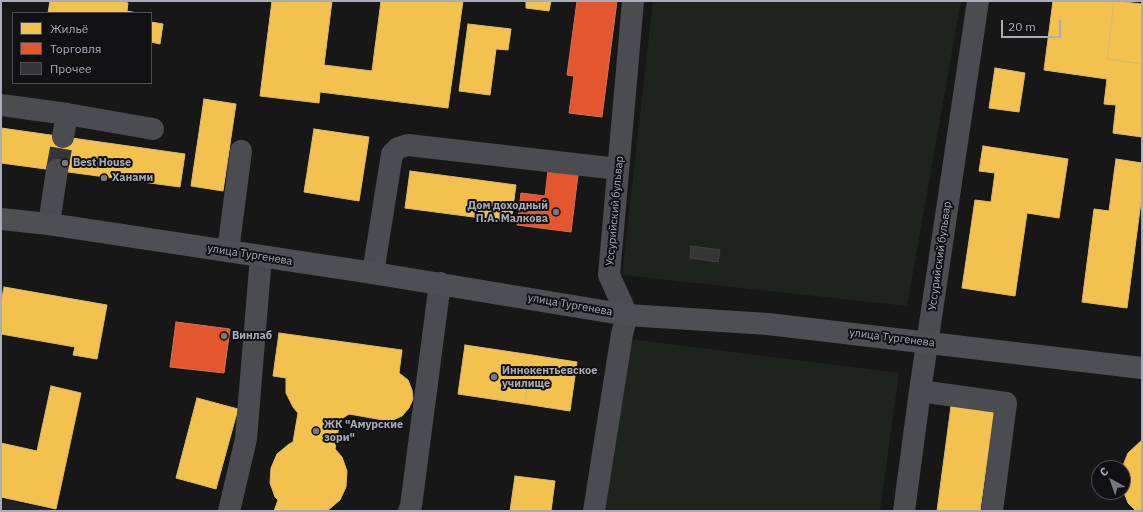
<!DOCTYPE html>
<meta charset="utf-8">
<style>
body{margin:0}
#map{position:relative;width:1143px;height:512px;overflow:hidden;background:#171717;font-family:"IBM Plex Sans",sans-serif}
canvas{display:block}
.frame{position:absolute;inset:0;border:2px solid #a8adb8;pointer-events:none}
.legend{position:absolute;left:12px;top:12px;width:140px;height:72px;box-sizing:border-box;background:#111113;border:1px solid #4d4f55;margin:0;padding:5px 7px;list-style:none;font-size:12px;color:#a8adb8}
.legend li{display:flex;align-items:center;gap:8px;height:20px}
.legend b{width:20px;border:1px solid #4d4f55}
.north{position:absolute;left:1091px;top:460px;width:40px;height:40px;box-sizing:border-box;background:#111113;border:1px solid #4d4f55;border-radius:50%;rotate:320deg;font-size:11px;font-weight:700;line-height:16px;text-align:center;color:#a8adb8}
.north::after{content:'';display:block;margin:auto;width:14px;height:18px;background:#757880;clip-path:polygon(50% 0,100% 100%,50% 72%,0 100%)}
.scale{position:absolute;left:1001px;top:20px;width:60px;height:18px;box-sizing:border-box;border:2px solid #a8adb8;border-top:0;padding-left:5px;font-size:12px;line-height:14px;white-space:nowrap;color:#a8adb8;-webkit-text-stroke:3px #111113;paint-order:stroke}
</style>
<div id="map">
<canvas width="1143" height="512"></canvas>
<div class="frame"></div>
<ul class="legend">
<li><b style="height:11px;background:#f2c14e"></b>Жильё</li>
<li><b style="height:11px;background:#e4572e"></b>Торговля</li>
<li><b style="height:11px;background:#353536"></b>Прочее</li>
</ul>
<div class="north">С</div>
<div class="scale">20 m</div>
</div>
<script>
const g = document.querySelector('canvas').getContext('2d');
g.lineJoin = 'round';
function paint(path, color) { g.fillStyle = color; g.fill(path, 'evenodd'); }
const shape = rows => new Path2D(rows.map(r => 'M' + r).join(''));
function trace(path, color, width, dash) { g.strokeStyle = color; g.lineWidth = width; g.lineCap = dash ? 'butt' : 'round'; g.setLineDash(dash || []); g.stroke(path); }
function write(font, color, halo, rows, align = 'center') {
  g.font = font + ' "IBM Plex Sans",sans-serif'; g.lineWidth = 4; g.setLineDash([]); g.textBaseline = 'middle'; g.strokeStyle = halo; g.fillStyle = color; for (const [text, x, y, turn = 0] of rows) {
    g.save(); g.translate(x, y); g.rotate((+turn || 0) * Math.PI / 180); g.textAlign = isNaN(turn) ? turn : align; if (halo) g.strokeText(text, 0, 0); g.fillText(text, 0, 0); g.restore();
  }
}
paint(shape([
 [1,499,58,511,1,511]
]), '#212123');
paint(shape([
 [653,1,961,1,907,306,622,275],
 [629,339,899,373,880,511,605,511]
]), '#1d241e');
const homes = shape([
 [50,1,119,1,128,3,127,11,137,13,48,13,50,1],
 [272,1,332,1,324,65,372,71,381,1,463,1,448,108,320,92,319,103,260,96,272,1],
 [526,1,551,1,549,11,526,8,526,1],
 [1053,1,1114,1,1107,59,1142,64,1142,137,1113,133,1116,105,1104,104,1107,79,1044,70,1053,1],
 [1114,1,1142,4,1142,64,1107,59,1114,1],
 [151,22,163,24,160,44,151,42,151,22],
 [468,24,511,29,508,50,496,49,490,95,459,91,468,24],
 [995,68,1025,73,1019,112,989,108,995,68],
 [204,99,236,104,223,191,191,186,204,99],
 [1,128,185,154,180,187,1,163,1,128],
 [314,129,369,137,359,201,304,192,314,129],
 [983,146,1068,159,1059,218,1027,213,1015,296,962,288,975,200,991,202,995,173,979,171,983,146],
 [1116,159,1142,163,1142,194,1127,308,1082,302,1094,209,1109,211,1116,159],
 [410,171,516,185,511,222,405,208,410,171],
 [4,287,107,305,97,359,73,355,75,347,1,334,1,303,4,287],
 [279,333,402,350,399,373,408,380,412,390,413,399,409,408,402,416,393,420,383,420,349,414,340,420,335,449,342,457,347,471,346,487,340,500,327,511,274,511,278,500,275,497,270,483,271,468,277,454,289,444,293,442,298,413,293,407,286,393,286,378,273,376,279,333],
 [465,345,532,355,525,404,458,394,465,345],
 [532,355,577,362,570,411,525,404,532,355],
 [51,386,81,393,56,509,1,497,1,443,37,451,51,386],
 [197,398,238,409,216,489,176,478,197,398],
 [951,406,994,412,980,511,937,511,951,406],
 [1142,440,1142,511,1136,511,1128,503,1123,490,1123,468,1122,468,1128,453,1142,440],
 [515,476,555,481,551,511,510,511,515,476]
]);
paint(homes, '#f2c14e');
trace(homes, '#dcbb6e', 1);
const shops = shape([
 [577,1,617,1,602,117,569,113,574,76,567,75,577,1],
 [548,171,578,175,571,232,517,225,521,193,545,196,548,171],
 [176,322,230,329,224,373,170,367,176,322]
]);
paint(shops, '#e4572e');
trace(shops, '#d27157', 1);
const building = shape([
 [691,246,720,250,718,262,690,258,691,246]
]);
paint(building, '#353536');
trace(building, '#3f4043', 1);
trace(shape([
 [57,170,63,137]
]), '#343537', 22, [22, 11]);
trace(shape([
 [1,105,67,114],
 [63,137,67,114,153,129],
 [49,224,57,170],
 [228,251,241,151],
 [373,273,392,154,398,148,408,145,618,169],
 [920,391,1006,403,992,511],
 [229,511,246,439,261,256],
 [409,511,411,506,440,283],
 [594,511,622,334,627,315,609,275,633,1],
 [904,511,920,391,978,1]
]), '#4b4c50', 22);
trace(shape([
 [1,219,49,224,373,273,627,315,768,324,1142,368]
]), '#4d4f52', 22);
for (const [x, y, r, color] of [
 [65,163,4,"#757880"],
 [104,178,4,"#757880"],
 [556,212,4,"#757880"],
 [224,336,4,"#757880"],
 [494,377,4,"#757880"],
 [316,431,4,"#757880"]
]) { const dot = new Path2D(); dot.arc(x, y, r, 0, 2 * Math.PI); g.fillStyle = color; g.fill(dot); trace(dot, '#111113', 1.5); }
write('bold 11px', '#a8adb8', '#111113', [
 ["Best House",73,163],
 ["Ханами",112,178],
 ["Дом доходный",548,206,"right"],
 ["П.А. Малкова",548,219,"right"],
 ["Винлаб",232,336],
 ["Иннокентьевское",502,371],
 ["училище",502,384],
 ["ЖК \"Амурские",324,425],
 ["зори\"",324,438]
], 'left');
write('11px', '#a8adb8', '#111113', [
 ["Уссурийский бульвар",615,211,-85],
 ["улица Тургенева",250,255,9],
 ["Уссурийский бульвар",940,256,-82],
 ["улица Тургенева",570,305,10],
 ["улица Тургенева",892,338,7]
]);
</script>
